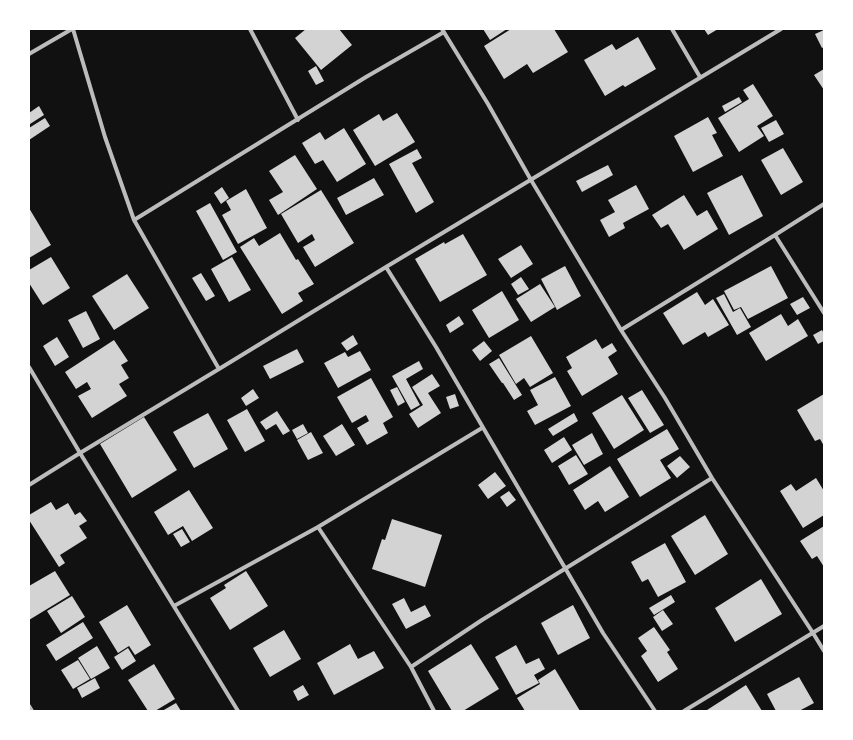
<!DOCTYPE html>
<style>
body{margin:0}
#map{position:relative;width:853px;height:740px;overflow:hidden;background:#111;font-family:Roboto,sans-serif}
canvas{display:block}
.frame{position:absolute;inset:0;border:30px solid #fff;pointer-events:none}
</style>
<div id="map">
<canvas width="853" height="740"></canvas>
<div class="frame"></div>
</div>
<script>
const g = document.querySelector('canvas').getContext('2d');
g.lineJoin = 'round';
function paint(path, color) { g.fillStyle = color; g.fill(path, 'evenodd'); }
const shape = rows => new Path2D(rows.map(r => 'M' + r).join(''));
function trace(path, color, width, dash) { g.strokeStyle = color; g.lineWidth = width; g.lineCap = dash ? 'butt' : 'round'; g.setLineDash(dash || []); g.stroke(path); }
paint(shape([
 [306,29,339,29,352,45,321,70,295,38],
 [483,29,507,29,490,40],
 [511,29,554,29,568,52,533,73,527,64,504,79,484,46],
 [704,29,718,29,708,35],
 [824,30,824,47,822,48,815,34],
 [638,37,656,69,625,87,623,85,605,96,584,60,612,44,616,50],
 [316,66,324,81,316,85,308,71],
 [824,69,824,90,814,75],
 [753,84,773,116,757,126,764,136,739,152,718,118,749,99,743,90],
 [739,97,742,102,725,112,722,106],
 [39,106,44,115,30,124,29,113],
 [397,113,415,142,375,166,353,130,379,114,383,121],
 [708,117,717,133,712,135,723,156,693,172,674,136],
 [45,118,50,126,29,140,29,128],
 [776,120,784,134,769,142,761,128],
 [344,128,366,164,337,182,323,160,315,164,302,143,320,132,325,140],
 [783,148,803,182,781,195,761,160],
 [417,149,422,158,412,163,434,202,416,213,389,164],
 [295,155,317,189,278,215,269,200,283,192,269,171],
 [608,165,613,175,582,192,576,181],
 [742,175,763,216,729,235,707,193],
 [374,178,384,195,346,215,337,198],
 [636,185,649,209,623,223,625,228,609,237,600,220,615,212,608,200],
 [222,187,229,198,221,204,214,193],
 [246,189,267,228,238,244,222,215,231,210,226,201],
 [321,190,354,243,315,267,303,247,315,240,312,234,298,243,281,214],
 [684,195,697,216,707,210,718,229,684,250,668,224,661,228,652,215],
 [210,203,237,252,223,260,196,211],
 [29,208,51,245,29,258],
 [280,233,296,260,298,259,314,284,298,293,303,301,282,314,240,247,254,238,259,246],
 [463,234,487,275,440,302,415,259,444,242,445,244],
 [521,245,533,264,511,278,498,259],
 [51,257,70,288,43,305,29,283,29,270],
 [232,257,251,290,229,302,211,269],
 [565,266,581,296,557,310,541,279],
 [771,266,788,298,748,319,741,307,734,310,724,291],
 [201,273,215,296,206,301,192,278],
 [127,274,149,308,114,330,92,296],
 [521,277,529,289,518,295,511,284],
 [540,284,555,307,531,322,516,299],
 [502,291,519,320,489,338,472,310],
 [697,292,705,305,713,299,729,325,708,337,705,332,683,345,663,313],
 [724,294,733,312,740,308,751,327,737,335,716,298],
 [803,297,810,308,797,315,790,304],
 [86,311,100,339,83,348,68,320],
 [781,314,788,326,798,319,808,336,766,361,749,333],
 [459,316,464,324,450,333,446,325],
 [822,330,824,334,824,341,818,344,813,335],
 [353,335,358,344,347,351,341,343],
 [531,336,553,373,530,387,524,378,516,384,499,355],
 [57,337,69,357,55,366,43,346],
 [596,339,602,349,612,343,617,351,608,357,618,374,582,396,567,371,572,368,566,357],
 [114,340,128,361,121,365,129,378,119,384,127,396,92,418,78,396,91,389,87,382,76,389,65,372],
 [484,341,492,351,480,361,472,350],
 [297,349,304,362,270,379,263,366],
 [360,351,371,370,338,388,324,363,345,352,348,357],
 [499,358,522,395,514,400,503,383,502,383,489,364],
 [419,361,423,369,406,379,420,405,411,410,392,376],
 [432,374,440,386,428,393,441,413,418,428,409,414,423,405,412,387],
 [555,377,571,406,535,425,527,411,538,405,530,390],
 [371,378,393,417,383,423,388,433,367,445,357,428,369,421,366,415,352,423,337,397],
 [397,387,405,402,398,406,390,390],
 [253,389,259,398,246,406,241,398],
 [642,390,664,425,650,433,628,398],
 [455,394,459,406,450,409,446,397],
 [824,394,824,446,820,439,815,441,797,410],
 [622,395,644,430,614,449,592,413],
 [247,409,265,441,245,452,227,420],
 [277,411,290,431,283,435,276,424,266,430,260,422],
 [208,413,228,449,194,468,173,432],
 [574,413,578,421,553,436,548,429],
 [144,417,177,470,132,498,100,444],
 [303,424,308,433,297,439,292,430],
 [342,424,355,445,336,456,323,436],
 [667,429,679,449,660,460,671,478,640,497,617,459],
 [311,432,323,453,308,460,297,440],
 [592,433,603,454,584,465,572,445],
 [564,437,572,450,552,463,544,450],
 [576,455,588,474,569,485,558,466],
 [680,456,690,467,677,478,667,466],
 [610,466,629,497,605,512,598,501,585,510,573,490],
 [495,472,506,486,488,499,478,485],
 [816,478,824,491,824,515,803,528,780,491,791,484,796,491],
 [189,490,213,528,192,541,183,526,168,535,154,512],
 [509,491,516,500,507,507,500,497],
 [51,502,56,510,68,503,75,515,80,512,87,521,79,526,87,538,60,555,65,563,59,567,29,520,29,515],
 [705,515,728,554,695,575,671,536],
 [392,519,442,535,425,587,372,569,382,539,385,540],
 [824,526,824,567,817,556,812,559,800,541],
 [182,529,190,542,181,547,173,534],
 [665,543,686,582,658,597,648,579,642,582,631,562],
 [55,571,70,595,29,620,29,586],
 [246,571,268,606,230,630,210,598,226,588,224,585],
 [761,579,782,614,735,642,715,608],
 [671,595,675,602,654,615,649,608],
 [72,596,85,617,61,633,47,611],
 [404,598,411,612,425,605,431,616,406,629,392,604],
 [127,605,151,645,135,655,129,646,118,653,99,622],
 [573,605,590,638,558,655,541,623],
 [663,610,673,624,662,631,653,617],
 [83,622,93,638,56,661,46,645],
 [654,627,670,650,667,652,678,669,658,682,641,656,647,651,638,638],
 [284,630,301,659,270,677,253,648],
 [350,644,358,659,374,651,384,668,334,695,317,663],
 [471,644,499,689,463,711,452,711,428,671],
 [516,645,526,664,539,658,545,669,534,675,539,683,516,695,495,657],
 [97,646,110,668,91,679,78,658],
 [128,648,136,661,122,670,114,657],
 [78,660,90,679,73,689,61,670],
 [154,664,175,699,155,711,148,711,128,680],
 [555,669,580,711,525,711,517,698,540,684,538,680],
 [799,677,814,703,799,711,776,711,767,694],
 [95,678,100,688,82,698,77,688],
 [303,685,309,695,298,701,293,691],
 [746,685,762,711,708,711,707,710],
 [176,703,181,711,162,711]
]), '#d3d3d3');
trace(shape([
 [73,29,105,137,134,220,219,369],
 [250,29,298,120],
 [442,29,488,104,531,180,621,330,665,398,712,478,813,633,824,651],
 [672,29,700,77],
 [29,54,72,29],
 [134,220,366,77,444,32],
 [775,235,824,313],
 [386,267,436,347,603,633,655,711],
 [621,330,775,235,824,204],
 [29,367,80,453,238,711],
 [29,485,80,453,219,369,386,267,781,29],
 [318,527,411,667,434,711],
 [174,606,318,527,482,428],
 [411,667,482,620,712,478],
 [29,706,32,711],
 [684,711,824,626]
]), '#bcbcbc', 4);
</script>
